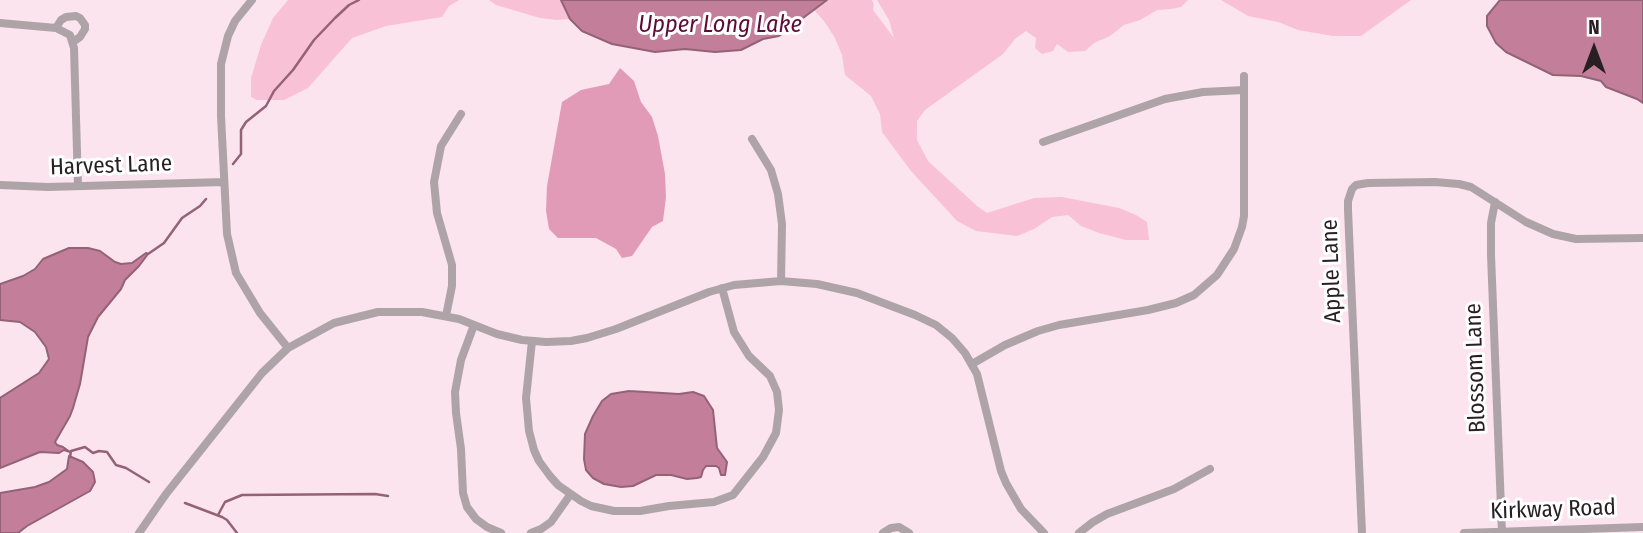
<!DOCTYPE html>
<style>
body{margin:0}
#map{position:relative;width:1643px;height:533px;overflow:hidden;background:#fbe4ed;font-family:"Fira Sans Condensed",sans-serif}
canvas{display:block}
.north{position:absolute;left:1559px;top:14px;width:70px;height:70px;-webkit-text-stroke:5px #fff;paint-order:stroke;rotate:0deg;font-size:19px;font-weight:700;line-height:28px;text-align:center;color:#271f22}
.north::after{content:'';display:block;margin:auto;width:24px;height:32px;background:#271f22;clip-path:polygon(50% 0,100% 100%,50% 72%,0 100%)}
</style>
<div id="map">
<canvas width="1643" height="533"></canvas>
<div class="north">N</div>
</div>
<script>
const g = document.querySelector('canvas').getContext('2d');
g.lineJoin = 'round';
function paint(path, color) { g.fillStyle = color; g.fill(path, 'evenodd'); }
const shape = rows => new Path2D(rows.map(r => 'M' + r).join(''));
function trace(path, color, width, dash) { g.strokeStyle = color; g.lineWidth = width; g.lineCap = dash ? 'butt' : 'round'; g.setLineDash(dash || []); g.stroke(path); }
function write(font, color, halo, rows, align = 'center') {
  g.font = font + ' "Fira Sans Condensed",sans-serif'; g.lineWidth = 6; g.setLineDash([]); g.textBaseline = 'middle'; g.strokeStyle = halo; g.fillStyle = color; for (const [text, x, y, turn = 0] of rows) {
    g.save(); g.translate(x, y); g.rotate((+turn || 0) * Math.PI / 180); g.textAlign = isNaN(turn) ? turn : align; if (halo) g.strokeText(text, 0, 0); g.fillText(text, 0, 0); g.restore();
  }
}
paint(shape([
 [288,0,459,0,449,6,442,17,386,26,352,38,308,88,284,100,257,100,251,97,251,78,261,45,273,18],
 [489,0,561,0,570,19,557,20,540,18,496,5],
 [827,0,872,0,874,5,873,10,894,38,889,20,877,0,1188,0,1181,7,1171,9,1157,10,1140,20,1124,25,1110,36,1094,43,1085,51,1068,52,1057,44,1053,51,1042,54,1035,48,1036,38,1026,31,1015,39,1003,54,925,110,917,121,917,140,928,161,977,206,987,213,1034,198,1062,197,1119,208,1136,215,1147,222,1149,240,1126,240,1099,233,1081,226,1068,215,1052,217,1034,229,1017,236,976,231,957,221,911,171,882,132,880,114,871,96,845,75,842,55,835,38,824,21,814,10],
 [1221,0,1411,0,1361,36,1333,36,1298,30,1278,22,1248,16]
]), '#f8c1d6');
paint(shape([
 [620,68,634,81,641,102,652,117,658,136,665,174,666,197,663,221,652,227,632,256,622,258,616,249,596,238,558,238,549,229,546,211,547,186,562,102,581,90,609,84]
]), '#e19bb7');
const water = shape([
 [561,0,827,0,779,36,763,39,741,50,715,52,685,49,655,52,612,44,582,31,570,19,561,0],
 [1500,0,1643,0,1643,103,1637,99,1606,87,1601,81,1581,76,1553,75,1506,52,1496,43,1487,26,1487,16,1500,0],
 [69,248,88,248,100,251,115,262,121,264,132,263,146,253,148,254,139,266,125,280,121,289,98,317,88,337,80,384,73,408,70,416,55,442,57,445,63,447,70,452,64,450,59,453,40,452,0,468,0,398,39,373,49,359,46,347,35,332,20,322,0,320,0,284,23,276,35,269,43,259,69,248],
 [629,391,679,394,693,392,704,396,713,410,717,448,727,462,725,475,721,475,719,468,716,466,706,466,703,470,701,477,697,478,687,479,671,475,656,475,633,486,621,487,604,484,593,478,586,470,584,459,585,434,593,416,602,401,611,394,629,391],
 [69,456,83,462,93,472,95,482,90,491,27,526,18,533,0,533,0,493,35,487,49,482,67,469,69,456]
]);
paint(water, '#c37f9a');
trace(water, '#946276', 2);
trace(shape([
 [233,164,241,154,241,130,246,122,266,106,274,91,293,70,314,40,335,18,349,5,359,0],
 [148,254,164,243,182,218,200,206,206,199],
 [70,457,71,451,85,447,93,453,99,451,107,452,116,465,126,468,149,482],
 [185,503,222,517,227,520,237,533],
 [218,515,225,502,242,495,375,494,388,496]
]), '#946276', 2.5);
trace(shape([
 [252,0,235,21,228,36,221,64,221,116,227,234,236,273,260,313,288,348],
 [0,23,56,28,70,35,74,48,78,186],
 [56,28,61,20,66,17,76,16,80,18,85,25,85,29,80,37,73,42],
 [752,139,771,170,778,194,782,224,781,281],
 [1043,142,1165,99,1203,92,1244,90],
 [0,185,48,187,224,182],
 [1495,202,1491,223,1491,255,1502,533],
 [446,316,452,286,452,265,437,213,434,182,441,146,461,114],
 [474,325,461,360,455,392,456,413,461,449,463,493,467,507,476,519,487,527,501,533],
 [532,341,526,398,529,431,534,450,539,461,550,476,558,485,581,501,591,506,614,511,640,511,669,506,714,502,733,495,763,457,776,433,779,410,777,392,770,376,749,356,734,332,722,288],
 [972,364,1005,345,1038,331,1059,325,1148,310,1176,303,1194,295,1217,275,1234,249,1242,227,1244,216,1244,76],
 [139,533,166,494,262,373,288,348,334,323,378,312,422,312,459,319,497,334,522,340,546,342,571,341,587,338,616,329,709,292,734,285,781,281,817,284,857,293,915,315,936,325,952,338,965,353,977,374,1001,471,1006,483,1021,509,1044,533],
 [531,533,541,529,551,522,570,495],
 [883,533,891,528,899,527,909,533],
 [1079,533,1093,522,1107,514,1174,489,1210,469],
 [1362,533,1348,210,1348,201,1352,189,1356,185,1368,183,1435,182,1459,184,1471,187,1526,222,1553,234,1576,239,1643,238],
 [1464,533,1643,527]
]), '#aea4a7', 8);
write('23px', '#271f22', '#fff', [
 ["Harvest Lane",111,166,-2],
 ["Apple Lane",1332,271,-92],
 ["Blossom Lane",1476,368,-92],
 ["Kirkway Road",1553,510,-2]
]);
write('italic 24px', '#5e0b38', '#fff', [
 ["Upper Long Lake",720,25]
]);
</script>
